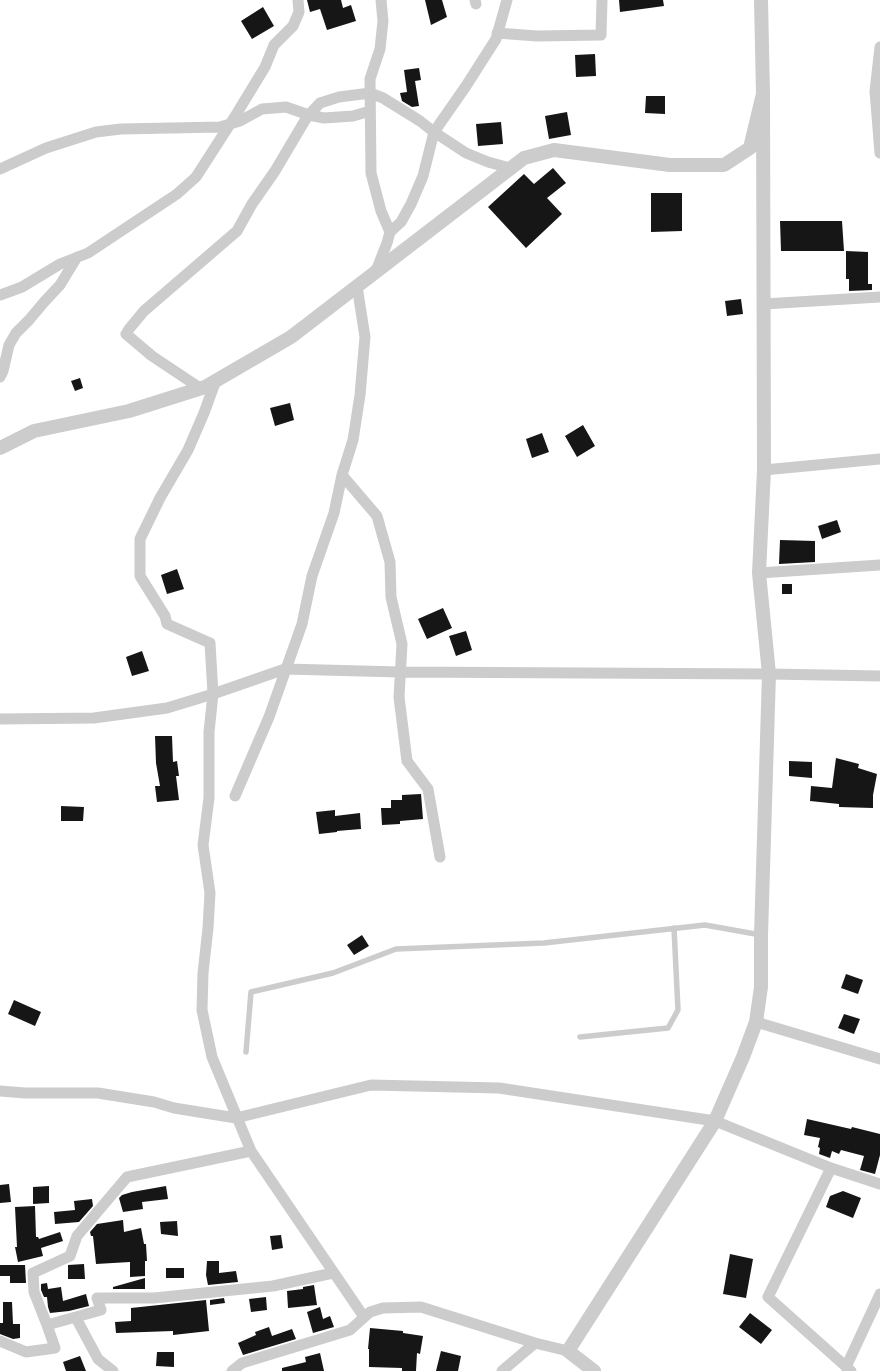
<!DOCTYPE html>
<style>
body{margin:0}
canvas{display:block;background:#fff}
</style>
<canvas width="880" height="1371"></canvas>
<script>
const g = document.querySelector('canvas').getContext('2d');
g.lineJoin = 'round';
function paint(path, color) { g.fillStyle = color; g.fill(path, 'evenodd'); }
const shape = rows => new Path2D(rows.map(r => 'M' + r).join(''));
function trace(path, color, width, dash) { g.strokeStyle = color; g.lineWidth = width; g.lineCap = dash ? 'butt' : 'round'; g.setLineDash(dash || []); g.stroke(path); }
paint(shape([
 [307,0,341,0,343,8,351,5,356,21,327,30,320,9,310,12],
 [425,0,442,0,447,17,431,25],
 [619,0,663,0,664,6,620,12],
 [263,7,274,26,252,39,241,21],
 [595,54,596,76,576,77,575,55],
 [419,68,421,80,415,81,419,106,412,107,402,101,400,93,407,92,404,70],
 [646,96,665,96,665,114,645,113],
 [567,112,571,135,549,139,545,116],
 [501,122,503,144,478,146,476,124],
 [553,168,566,183,547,198,562,214,526,248,488,207,524,174,534,184],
 [651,193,682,193,682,231,651,232],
 [780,221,842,221,844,251,781,251],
 [846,251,868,252,868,284,872,284,872,290,849,291,849,279,846,279],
 [741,299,743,314,727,316,725,301],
 [80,378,83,388,75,391,71,381],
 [290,403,294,420,275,426,270,408],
 [583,425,595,446,577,457,565,436],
 [542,433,549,452,532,458,526,439],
 [837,520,841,532,822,539,818,526],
 [780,540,815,541,815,562,779,564],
 [177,569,184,589,167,594,161,575],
 [782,584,792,584,792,594,782,594],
 [443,608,452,628,427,639,418,619],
 [466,631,472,650,456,656,449,636],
 [142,651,149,671,132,676,126,657],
 [155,736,172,736,173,762,177,761,179,776,176,776,179,800,157,802,155,786,160,786,156,763],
 [836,758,859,764,858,768,877,774,873,795,873,808,839,807,839,804,810,801,811,786,832,788],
 [789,761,812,762,812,778,789,776],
 [421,794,423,819,400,821,400,824,382,825,381,808,391,808,391,800,402,800,402,795],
 [61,806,84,807,83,821,61,821],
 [335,810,335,816,360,813,361,829,337,831,337,832,319,834,316,812],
 [362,935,369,946,354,955,347,945],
 [846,974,863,980,858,994,841,988],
 [14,1000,41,1012,35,1026,8,1014],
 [844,1014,860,1019,854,1034,838,1028],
 [807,1119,851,1129,852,1127,880,1134,880,1155,875,1174,860,1170,864,1156,841,1150,839,1154,832,1151,830,1158,819,1154,820,1148,818,1147,820,1138,804,1135],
 [9,1184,11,1202,0,1203,0,1185],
 [49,1186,49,1203,33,1204,33,1187],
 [166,1186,168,1199,142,1202,143,1209,123,1212,119,1198,122,1195,132,1192],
 [843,1191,861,1198,853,1218,826,1207,830,1196],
 [92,1199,93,1206,79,1222,55,1224,54,1212,75,1210,74,1201],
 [35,1206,36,1237,38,1237,39,1239,60,1232,63,1241,41,1248,43,1256,18,1262,15,1247,17,1247,15,1207],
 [123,1220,124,1232,141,1228,144,1244,146,1244,147,1261,145,1261,145,1276,130,1277,130,1262,96,1264,93,1236,91,1236,90,1232,97,1224],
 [177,1221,178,1236,161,1234,160,1222],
 [281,1235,283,1248,272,1250,270,1236],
 [730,1254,753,1259,746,1298,723,1294],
 [207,1261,219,1261,219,1273,236,1271,238,1282,208,1285,206,1275],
 [84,1264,85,1279,68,1279,68,1265],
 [0,1265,25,1265,26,1283,10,1283,10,1276,0,1276],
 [166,1268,184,1268,184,1278,166,1278],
 [145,1278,145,1289,113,1289,113,1287],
 [47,1283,48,1289,61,1287,63,1301,86,1294,89,1306,69,1311,50,1313,48,1307,47,1297,44,1297,41,1290,41,1284],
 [314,1285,317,1305,288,1308,287,1291,303,1289,303,1287],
 [266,1297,267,1310,251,1312,249,1299],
 [224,1298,225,1303,210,1305,210,1300],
 [206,1300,209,1331,173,1335,173,1331,116,1333,115,1322,131,1321,131,1308],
 [3,1302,12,1302,13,1324,20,1324,20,1338,13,1339,0,1334,0,1323,3,1323],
 [320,1307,323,1319,330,1316,334,1327,313,1333,307,1312],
 [750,1313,772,1330,761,1344,739,1327],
 [269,1327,272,1336,292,1329,296,1339,243,1355,238,1343,256,1335,255,1332],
 [370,1328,403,1331,403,1333,423,1336,420,1354,417,1353,416,1371,402,1371,402,1368,369,1367,369,1349,368,1349],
 [441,1351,461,1356,458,1371,436,1371],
 [157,1352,174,1352,174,1367,156,1366],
 [320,1353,324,1371,282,1371,282,1368,306,1362,305,1357],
 [80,1356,86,1371,66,1371,63,1362]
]), '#161616');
trace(shape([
 [580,1037,668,1028,678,1010,674,928],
 [246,1052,251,992,333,973,396,949,544,943,705,925,761,935]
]), '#ccc', 5.5);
trace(shape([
 [475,0,476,4],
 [497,33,537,36,601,35,602,0],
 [880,47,875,91,880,153],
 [0,169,46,148,96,132,121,129,220,127,240,121,262,109,286,107,309,115,324,118,353,116,370,111],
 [390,232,401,222,411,204,423,176,434,132,466,153,488,162,510,168],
 [376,271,387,243,390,232,381,211,371,173,370,79,380,49,383,21,381,0],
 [357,286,365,337,360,395,353,440,342,475,377,516,390,562,391,597,402,644,399,697,407,761,428,789,440,857],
 [0,295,22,287,60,264,88,253,177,194,196,177,234,118,265,67,274,45,293,26,299,12,298,0],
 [764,304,880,297],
 [0,377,3,371,9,345,16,333,29,320,45,301,60,285,77,257],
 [216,380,204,413,188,450,160,498,140,539,140,576,165,616,167,624,210,643,213,694,209,732,209,798,203,845,210,893,208,928,203,973,202,1010,212,1057,251,1151,364,1317],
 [200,388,152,356,126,334,129,329,144,311,237,231,252,204,275,171,307,117,320,103,339,97,370,93,383,98,420,121,434,132,466,86,496,39,507,0],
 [764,470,880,459],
 [759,573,880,565],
 [0,719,94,718,167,708,213,694,285,669,400,672,769,674,880,676],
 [235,796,269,717,302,624,312,576,334,513,342,475],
 [756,1022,880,1059],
 [0,1091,25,1093,98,1093,154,1102,174,1108,236,1118,371,1085,499,1088,715,1121,831,1168,880,1184],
 [831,1168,768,1297,851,1371],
 [76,1318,98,1359,113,1371],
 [47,1325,101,1310,97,1298,154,1298,273,1286,333,1273],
 [0,1341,26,1352,55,1348,47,1325,34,1292,33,1273,70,1256,77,1236,127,1177,251,1151],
 [846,1367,880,1294],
 [232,1371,242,1363,350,1330,370,1312,383,1308,421,1307,535,1343,568,1351],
 [502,1371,535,1343]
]), '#ccc', 11);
trace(shape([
 [0,448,34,431,129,411,205,387,291,337,524,158,554,150,670,165,724,165,750,148,763,94,761,0],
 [594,1371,568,1351,715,1121,743,1057,756,1022,761,987,761,935,769,674,759,573,764,470,763,94]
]), '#ccc', 14);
</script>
